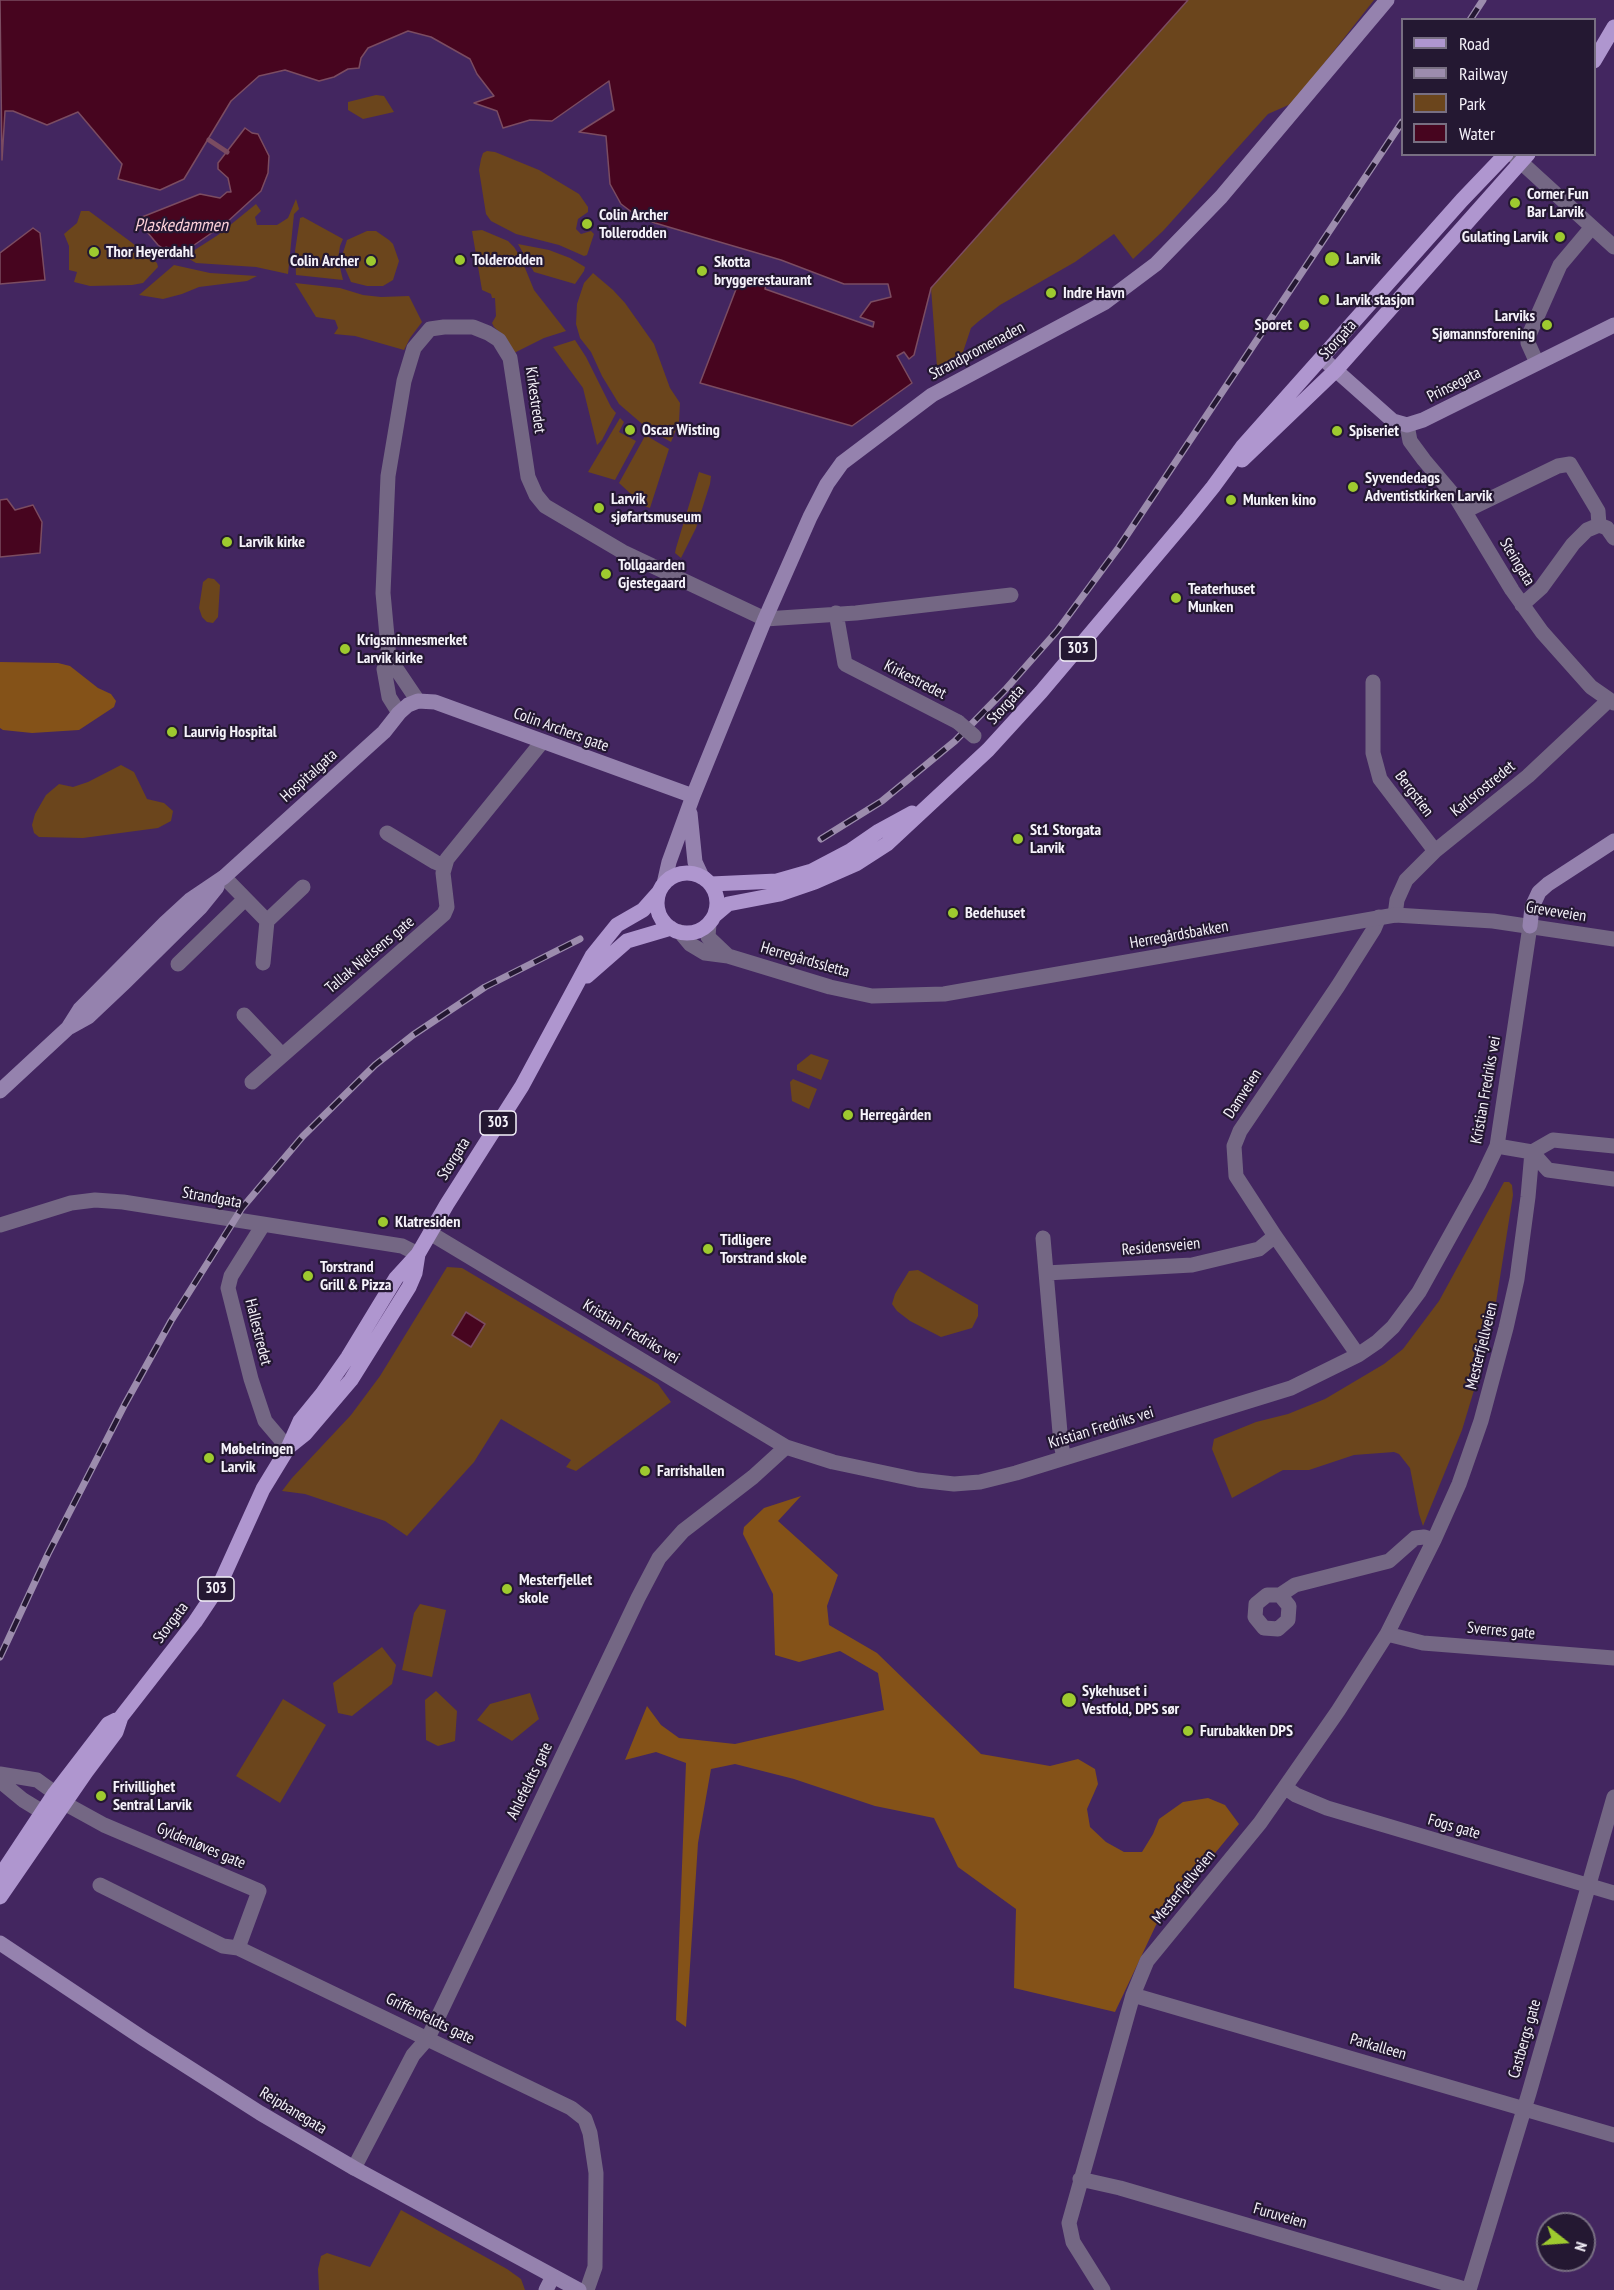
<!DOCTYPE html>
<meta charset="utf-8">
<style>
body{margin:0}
#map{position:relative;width:1614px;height:2290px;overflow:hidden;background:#432660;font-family:"PT Sans Narrow",sans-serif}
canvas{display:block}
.legend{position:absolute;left:1401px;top:18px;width:195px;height:138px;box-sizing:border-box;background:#241832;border:2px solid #786f82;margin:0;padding:8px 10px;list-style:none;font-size:18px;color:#f5f2fa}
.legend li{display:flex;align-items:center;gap:12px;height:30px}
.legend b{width:30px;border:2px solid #786f82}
.north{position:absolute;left:1536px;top:2212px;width:60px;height:60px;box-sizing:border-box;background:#241832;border:2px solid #786f82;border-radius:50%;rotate:107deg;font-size:16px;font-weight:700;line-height:24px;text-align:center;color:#f5f2fa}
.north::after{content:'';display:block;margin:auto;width:21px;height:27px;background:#9eca2f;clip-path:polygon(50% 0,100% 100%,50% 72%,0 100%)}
</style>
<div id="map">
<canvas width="1614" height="2290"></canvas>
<ul class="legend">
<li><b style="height:8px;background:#af96cf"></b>Road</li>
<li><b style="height:8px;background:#9c8cad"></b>Railway</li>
<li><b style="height:16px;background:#6b451c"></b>Park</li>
<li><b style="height:16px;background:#47051f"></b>Water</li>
</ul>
<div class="north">N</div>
</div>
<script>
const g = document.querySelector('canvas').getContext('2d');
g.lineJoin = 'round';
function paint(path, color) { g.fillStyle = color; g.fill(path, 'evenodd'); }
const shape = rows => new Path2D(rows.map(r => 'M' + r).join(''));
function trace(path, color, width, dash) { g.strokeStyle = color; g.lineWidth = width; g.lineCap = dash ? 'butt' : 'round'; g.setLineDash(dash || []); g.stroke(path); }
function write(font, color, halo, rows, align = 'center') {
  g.font = font + ' "PT Sans Narrow",sans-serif'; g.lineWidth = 4.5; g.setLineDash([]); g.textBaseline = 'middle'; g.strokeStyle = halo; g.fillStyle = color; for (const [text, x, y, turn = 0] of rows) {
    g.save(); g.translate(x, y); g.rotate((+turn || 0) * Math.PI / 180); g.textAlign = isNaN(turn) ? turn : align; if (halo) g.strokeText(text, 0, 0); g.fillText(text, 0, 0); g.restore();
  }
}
paint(shape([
 [1188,0,1374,0,1293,103,1268,114,1163,231,1133,259,1114,234,1075,262,1000,305,979,321,971,328,963,352,937,367,931,288],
 [376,95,384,96,394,112,363,119,348,110,348,102],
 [487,151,495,152,539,170,579,194,588,207,588,212,578,219,576,229,581,234,591,231,594,234,587,255,584,256,559,245,516,234,491,221,486,214,479,170,481,159,483,153],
 [296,199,299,209,294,214,288,274,256,267,196,263,186,257,190,253,218,235,256,204,261,211,255,217,257,225,277,225,288,218],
 [81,211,89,211,131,242,157,263,158,267,143,283,132,285,90,286,74,282,77,272,69,270,69,246,64,234,77,223],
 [303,217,343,239,340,246,338,259,343,280,296,275,295,251,300,218],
 [482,230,508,241,514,247,521,258,534,290,566,331,544,338,514,353,506,338,494,327,492,323,496,316,495,298,492,298,491,294,482,290,472,231],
 [367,231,376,231,389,240,393,244,399,261,393,280,383,286,367,286,351,282,344,266,342,256,347,240],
 [518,244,549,250,570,258,585,267,584,271,575,284,534,272],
 [174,265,210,273,257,276,247,281,199,287,182,294,163,299,139,295],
 [593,273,613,290,625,303,654,344,670,388,680,403,679,422,671,442,648,429,619,404,602,376,591,352,580,338,576,324,577,304,584,283],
 [295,283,340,288,363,295,381,297,409,296,422,322,410,338,404,350,355,336,334,334,338,328,335,320,316,317],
 [575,340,586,357,611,407,616,413,602,440,597,445,583,388,553,347],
 [620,418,624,422,619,432,636,441,615,480,588,472],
 [645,436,647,436,669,449,650,508,644,506,619,483],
 [699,472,711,476,710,484,696,528,681,558,675,553,676,548],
 [208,578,214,579,220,585,218,617,213,623,207,622,202,617,199,608,203,582],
 [121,765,134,772,147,799,164,803,173,811,171,821,158,828,83,838,39,837,34,833,32,825,35,814,46,795,59,784,73,787,88,782],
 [811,1054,829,1060,821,1080,797,1070,797,1065],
 [793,1079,817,1089,809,1109,792,1101,790,1082],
 [1504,1182,1509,1182,1512,1185,1513,1195,1495,1309,1481,1367,1462,1430,1423,1526,1419,1514,1410,1468,1399,1454,1394,1452,1354,1455,1309,1470,1283,1470,1232,1498,1212,1449,1214,1439,1256,1422,1288,1414,1325,1399,1384,1364,1403,1349,1439,1301],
 [447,1267,462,1268,658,1384,671,1402,576,1471,566,1467,571,1460,501,1419,474,1462,407,1536,385,1521,305,1494,282,1491,292,1478,351,1415,380,1376],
 [918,1270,978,1305,978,1316,972,1328,941,1337,910,1321,897,1311,892,1304,895,1294,909,1271],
 [420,1604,446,1610,432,1677,402,1670,414,1613],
 [382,1647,396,1665,392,1684,352,1716,338,1713,333,1683],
 [436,1691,457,1711,455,1741,438,1746,426,1740,425,1700],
 [530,1693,539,1719,512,1741,477,1720,490,1704],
 [283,1699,326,1725,280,1803,236,1776],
 [401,2210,507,2269,521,2279,525,2290,319,2290,318,2269,321,2256,327,2253,370,2267]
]), '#6b451c');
paint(shape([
 [0,662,58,663,70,666,98,688,111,694,116,701,114,707,79,730,32,733,3,730,0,728],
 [801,1496,778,1521,838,1575,827,1606,829,1625,877,1653,981,1754,1050,1766,1078,1759,1095,1769,1098,1784,1087,1809,1090,1827,1106,1842,1124,1852,1142,1852,1153,1834,1159,1819,1183,1802,1208,1798,1225,1805,1239,1824,1156,1925,1115,2012,1014,1988,1016,1909,958,1867,934,1818,875,1806,794,1779,735,1764,711,1769,698,1843,686,2027,676,2020,686,1763,656,1752,625,1760,647,1706,661,1725,679,1738,735,1744,884,1710,878,1673,840,1651,799,1662,775,1655,773,1594,743,1534,744,1527,764,1508]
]), '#845218');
const water = shape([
 [0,0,1188,0,931,288,914,355,909,359,904,352,897,356,912,383,852,426,700,383,738,284,748,277,766,284,765,289,873,327,874,322,860,317,871,302,891,297,888,284,844,284,781,260,655,223,637,216,621,204,610,184,606,136,579,132,614,110,609,81,552,121,530,120,503,128,497,111,474,103,494,96,477,74,470,59,431,37,408,31,368,48,361,58,359,68,348,69,334,77,319,81,285,70,259,76,231,101,184,179,160,190,118,179,122,164,78,112,47,125,13,111,5,111,2,160,0,0],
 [245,128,252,133,258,134,269,156,268,173,261,191,226,223,187,250,175,251,166,247,164,249,158,245,148,233,142,217,200,194,220,198,227,192,231,192,228,178,218,169,218,163,245,128],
 [33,228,40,233,45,280,0,284,0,253,33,228],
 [7,499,15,510,33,505,42,522,40,553,0,557,0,500,7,499],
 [466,1312,485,1324,471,1347,452,1335,466,1312]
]);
paint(water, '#47051f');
trace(water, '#7b4c61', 1.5);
trace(shape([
 [209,140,227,152]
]), '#7b4c61', 5);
trace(shape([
 [1512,154,1592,227,1560,265,1529,335,1528,343,1537,363],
 [1592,227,1614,247],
 [1407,425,1410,441,1424,460,1457,499,1512,590,1542,632,1591,687,1614,703],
 [1465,511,1558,466,1570,464,1598,511,1599,525],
 [1522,605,1541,588,1573,544,1587,530,1599,525,1607,528,1614,538],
 [836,613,845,664,958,722],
 [389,658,418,701],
 [1373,682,1373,753,1380,779,1435,851],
 [399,713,389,697,384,669,389,658,383,593,388,476,404,381,414,348,430,329,444,327,473,327,488,333,499,340,510,358,528,477,536,495,545,506,623,552,765,619,856,613,1011,595],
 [387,833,435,862,444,866],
 [224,877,267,921,303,887],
 [1395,915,1397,900,1406,880,1435,851,1528,776,1609,700],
 [263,963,267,921],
 [178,964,245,899],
 [244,1015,282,1055],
 [252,1082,444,914,447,907,443,873,447,859,542,742],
 [1497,1146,1532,1152,1553,1140,1614,1146],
 [1532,1152,1548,1170,1614,1179],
 [0,1225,71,1203,95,1200,123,1202,402,1246,418,1254],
 [263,1225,231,1276,228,1288,251,1379,265,1421,288,1448],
 [430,1233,786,1447,833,1462,918,1480,954,1484,980,1482,1016,1473,1291,1388,1358,1355,1377,1342,1393,1327,1419,1292,1479,1184,1497,1146,1530,926],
 [1043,1238,1061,1444,1064,1458],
 [1046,1273,1192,1265,1259,1249,1275,1236],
 [1358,1355,1275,1236,1236,1176,1234,1146,1240,1131,1338,986,1374,929,1379,917],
 [1280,1595,1267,1595,1256,1604,1255,1617,1264,1628,1278,1629,1288,1620,1289,1606,1280,1595,1295,1585,1389,1561,1415,1538,1424,1537,1434,1540],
 [1387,1634,1423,1643,1614,1658],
 [0,1774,37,1780,55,1793,60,1809,41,1811,23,1800,0,1781],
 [1286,1788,1296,1795,1327,1808,1614,1893],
 [64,1803,104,1825,259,1891,238,1948],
 [100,1885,223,1946,238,1948,571,2108,585,2119,590,2133,596,2173,595,2267,587,2290],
 [1133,1995,1614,2135],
 [354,2168,413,2055,428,2038,638,1598,659,1558,683,1531,753,1477,786,1447],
 [1080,2179,1120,2188,1468,2290],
 [1103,2290,1073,2242,1069,2223,1133,1995,1147,1961,1260,1823,1338,1711,1387,1634,1434,1540,1459,1484,1481,1421,1506,1328,1517,1279,1528,1197,1532,1152],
 [1469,2290,1529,2093,1614,1797]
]), '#746784', 15);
trace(shape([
 [709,924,708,937,728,956],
 [680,932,690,944,705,953,728,956,830,987,872,996,944,994,1395,915,1493,921,1614,939]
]), '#746784', 15);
trace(shape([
 [1322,358,1393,421,1407,425,1423,420,1614,325],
 [690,813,695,862,702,877],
 [664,884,669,862,693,796,765,619,810,517,827,484,842,463,932,395,1104,303,1156,264,1221,197,1387,0],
 [1530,926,1532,907,1539,892,1548,884,1614,841],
 [70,1027,88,1017,125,982,200,908,217,887],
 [0,1091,68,1028,80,1009,165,923,190,900,224,877,384,732,399,713,408,705,418,701,435,702,693,796],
 [0,1943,144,2039,260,2113,354,2168,579,2290],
 [546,2290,553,2276]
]), '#9582ae', 15);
trace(shape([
 [1594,61,1614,27],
 [1242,460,1336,370,1528,154],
 '657 903a30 30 0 1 1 60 0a30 30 0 1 1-60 0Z',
 [711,884,777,881,812,871,850,851,879,831,912,813],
 [715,915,728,904,780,894,815,882,856,864,887,844,988,750,1041,692,1188,518,1213,487,1243,446,1462,200,1506,154],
 [587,976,627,941,671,928],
 [290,1446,305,1434,351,1380,409,1287,415,1273,418,1254],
 [0,1876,55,1793,108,1724,116,1720],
 [0,1897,86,1772,116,1732,121,1717,195,1622,219,1586,263,1489,288,1448,300,1421,322,1394,348,1357,396,1278,418,1254,447,1204,522,1086,592,956,617,925,643,910,659,892]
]), '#af96cf', 15);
const rail = shape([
 [1470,20,1483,0],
 [821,839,882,801,955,741,1005,690,1057,631,1119,547,1402,122],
 [0,1657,48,1554,125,1404,171,1321,242,1208,303,1136,375,1065,413,1035,485,987,580,939]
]);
trace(rail, '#9c8cad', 7);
trace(rail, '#241832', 4.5, [14]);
trace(shape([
 [958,722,974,736]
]), '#746784', 15);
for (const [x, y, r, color] of [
 [1515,203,6,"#9eca2f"],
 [587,224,6,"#9eca2f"],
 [1560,237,6,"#9eca2f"],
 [94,252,6,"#9eca2f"],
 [1332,259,8,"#9eca2f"],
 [460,260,6,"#9eca2f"],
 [371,261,6,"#9eca2f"],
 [702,271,6,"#9eca2f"],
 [1051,293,6,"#9eca2f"],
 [1324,300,6,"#9eca2f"],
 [1304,325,6,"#9eca2f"],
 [1547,325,6,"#9eca2f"],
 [630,430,6,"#9eca2f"],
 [1337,431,6,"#9eca2f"],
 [1353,487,6,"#9eca2f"],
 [1231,500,6,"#9eca2f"],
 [599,508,6,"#9eca2f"],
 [227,542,6,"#9eca2f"],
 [606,574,6,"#9eca2f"],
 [1176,598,6,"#9eca2f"],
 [345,649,6,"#9eca2f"],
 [172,732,6,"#9eca2f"],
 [1018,839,6,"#9eca2f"],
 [953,913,6,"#9eca2f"],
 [848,1115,6,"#9eca2f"],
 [383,1222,6,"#9eca2f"],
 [708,1249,6,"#9eca2f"],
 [308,1276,6,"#9eca2f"],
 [209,1458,6,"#9eca2f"],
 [645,1471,6,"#9eca2f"],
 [507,1589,6,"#9eca2f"],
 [1069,1700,8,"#9eca2f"],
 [1188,1731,6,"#9eca2f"],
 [101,1796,6,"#9eca2f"]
]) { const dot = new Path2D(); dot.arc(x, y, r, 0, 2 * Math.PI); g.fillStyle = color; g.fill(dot); trace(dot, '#241832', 2); }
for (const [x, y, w] of [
 [1078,649,36],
 [498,1123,36],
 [216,1589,36]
]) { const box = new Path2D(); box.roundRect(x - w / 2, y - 12, w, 24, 4.5); g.fillStyle = '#241832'; g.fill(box); trace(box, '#f5f2fa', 1.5); }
write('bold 15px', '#f5f2fa', null, [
 ["303",1078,649],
 ["303",498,1123],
 ["303",216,1589]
]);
write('bold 16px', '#f5f2fa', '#241832', [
 ["Corner Fun",1527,194],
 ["Bar Larvik",1527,212],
 ["Colin Archer",599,215],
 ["Tollerodden",599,233],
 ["Gulating Larvik",1548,237,"right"],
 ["Thor Heyerdahl",106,252],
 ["Larvik",1346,259],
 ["Tolderodden",472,260],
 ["Colin Archer",359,261,"right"],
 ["Skotta",714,262],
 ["bryggerestaurant",714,280],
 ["Indre Havn",1063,293],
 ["Larvik stasjon",1336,300],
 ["Larviks",1535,316,"right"],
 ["Sjømannsforening",1535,334,"right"],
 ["Sporet",1292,325,"right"],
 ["Oscar Wisting",642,430],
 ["Spiseriet",1349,431],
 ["Syvendedags",1365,478],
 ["Adventistkirken Larvik",1365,496],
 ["Larvik",611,499],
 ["sjøfartsmuseum",611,517],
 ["Munken kino",1243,500],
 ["Larvik kirke",239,542],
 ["Tollgaarden",618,565],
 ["Gjestegaard",618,583],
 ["Teaterhuset",1188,589],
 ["Munken",1188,607],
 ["Krigsminnesmerket",357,640],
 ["Larvik kirke",357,658],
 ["Laurvig Hospital",184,732],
 ["St1 Storgata",1030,830],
 ["Larvik",1030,848],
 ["Bedehuset",965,913],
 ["Herregården",860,1115],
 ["Klatresiden",395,1222],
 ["Tidligere",720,1240],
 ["Torstrand skole",720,1258],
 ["Torstrand",320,1267],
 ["Grill & Pizza",320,1285],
 ["Møbelringen",221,1449],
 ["Larvik",221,1467],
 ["Farrishallen",657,1471],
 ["Mesterfjellet",519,1580],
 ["skole",519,1598],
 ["Sykehuset i",1082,1691],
 ["Vestfold, DPS sør",1082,1709],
 ["Furubakken DPS",1200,1731],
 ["Frivillighet",113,1787],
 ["Sentral Larvik",113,1805]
], 'left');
write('16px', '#f5f2fa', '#241832', [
 ["Storgata",1338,340,-48],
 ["Strandpromenaden",977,351,-28],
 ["Prinsegata",1454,385,-27],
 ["Kirkestredet",535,400,82],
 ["Steingata",1517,562,59],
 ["Kirkestredet",915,680,27],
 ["Storgata",1006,705,-48],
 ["Colin Archers gate",561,730,20],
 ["Hospitalgata",309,776,-42],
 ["Karlsrostredet",1483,789,-39],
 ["Bergstien",1414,794,53],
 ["Greveveien",1556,912,9],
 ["Herregårdsbakken",1179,935,-10],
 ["Tallak Nielsens gate",370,955,-40],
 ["Herregårdssletta",805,960,16],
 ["Kristian Fredriks vei",1486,1090,-80],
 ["Damveien",1243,1094,-57],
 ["Storgata",454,1159,-58],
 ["Strandgata",212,1198,10],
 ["Residensveien",1161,1247,-5],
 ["Hallestredet",258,1332,76],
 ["Kristian Fredriks vei",631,1332,31],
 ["Mesterfjellveien",1482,1346,-76],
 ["Kristian Fredriks vei",1101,1428,-17],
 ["Storgata",171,1623,-53],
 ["Sverres gate",1501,1631,5],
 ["Ahlefeldts gate",530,1781,-64],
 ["Fogs gate",1454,1827,16],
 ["Gyldenløves gate",201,1846,23],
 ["Mesterfjellveien",1184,1887,-51],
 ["Griffenfeldts gate",430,2019,26],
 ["Castbergs gate",1525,2039,-74],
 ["Parkalleen",1378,2047,16],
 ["Reipbanegata",293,2111,31],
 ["Furuveien",1280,2216,16]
]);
write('italic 18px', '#fbcfd8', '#241832', [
 ["Plaskedammen",181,226]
]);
</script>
